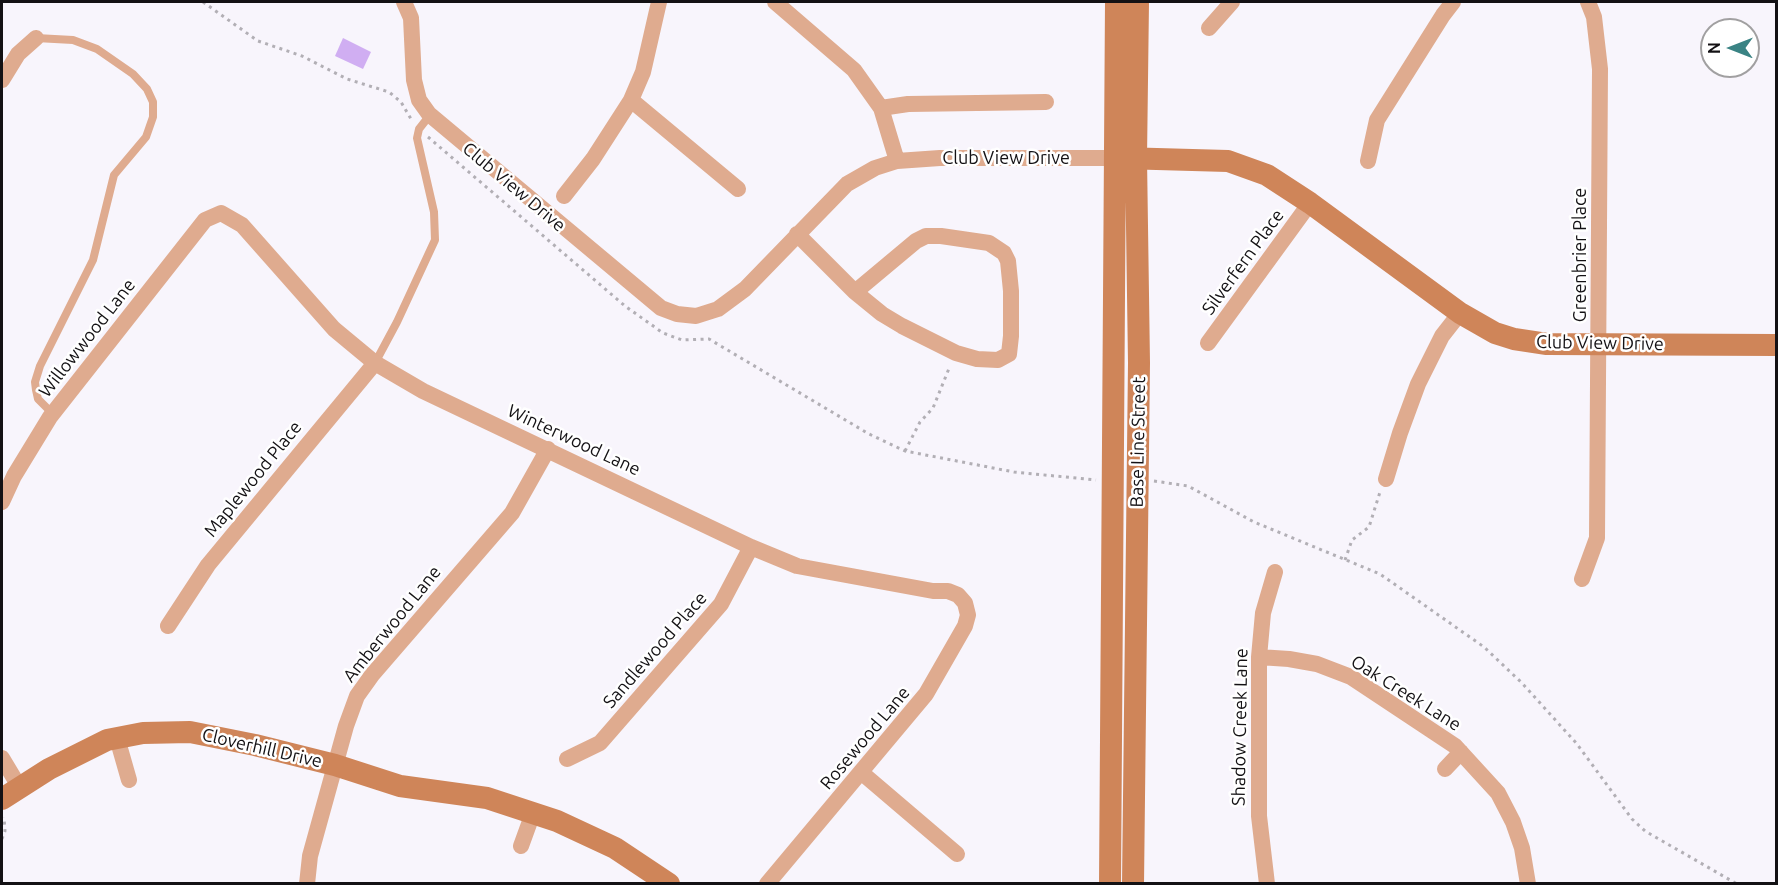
<!DOCTYPE html>
<style>
body{margin:0}
#map{position:relative;width:1778px;height:885px;overflow:hidden;background:#f8f5fc;font-family:Ubuntu,sans-serif}
canvas{display:block}
.frame{position:absolute;inset:0;border:3px solid #131114;pointer-events:none}
.north{position:absolute;left:1700px;top:18px;width:60px;height:60px;box-sizing:border-box;background:#fff;border:2px solid #a1a0a1;border-radius:50%;rotate:270deg;font-size:16px;font-weight:700;line-height:24px;text-align:center;color:#131114}
.north::after{content:'';display:block;margin:auto;width:21px;height:27px;background:#3a8384;clip-path:polygon(50% 0,100% 100%,50% 72%,0 100%)}
</style>
<div id="map">
<canvas width="1778" height="885"></canvas>
<div class="frame"></div>
<div class="north">N</div>
</div>
<script>
const g = document.querySelector('canvas').getContext('2d');
g.lineJoin = 'round';
function paint(path, color) { g.fillStyle = color; g.fill(path, 'evenodd'); }
const shape = rows => new Path2D(rows.map(r => 'M' + r).join(''));
function trace(path, color, width, dash) { g.strokeStyle = color; g.lineWidth = width; g.lineCap = dash ? 'butt' : 'round'; g.setLineDash(dash || []); g.stroke(path); }
function write(font, color, halo, rows, align = 'center') {
  g.font = font + ' Ubuntu,sans-serif'; g.lineWidth = 5; g.setLineDash([]); g.textBaseline = 'middle'; g.strokeStyle = halo; g.fillStyle = color; for (const [text, x, y, turn = 0] of rows) {
    g.save(); g.translate(x, y); g.rotate((+turn || 0) * Math.PI / 180); g.textAlign = isNaN(turn) ? turn : align; if (halo) g.strokeText(text, 0, 0); g.fillText(text, 0, 0); g.restore();
  }
}
paint(shape([
 [343,38,371,52,363,69,335,56]
]), '#d0aef2');
trace(shape([
 [203,2,258,41,302,56,347,79,389,92,401,102,411,119],
 [428,137,625,306,663,333,682,340,709,339,869,434,905,451,1014,472,1096,480],
 [905,451,920,422,933,408,950,366],
 [1154,481,1188,486,1254,522,1380,574,1484,647,1522,683,1577,744,1632,819,1645,831,1737,884],
 [1345,560,1352,540,1369,527,1380,492],
 [2,839,5,831,4,817]
]), '#b2afb5', 3, [3, 4.5]);
trace(shape([
 [36,38,73,40,97,49,133,74,147,89,153,102,153,117,146,137,114,175,93,260,40,366,35,382,36,390,38,399,53,414],
 [375,363,397,322,435,240,434,212,417,138,419,129,430,115]
]), '#dfab8f', 8);
trace(shape([
 [404,2,411,18,414,80,419,100,429,114,661,308,677,314,696,316,718,309,745,289,847,184,875,168,897,161,940,158,1114,158],
 [775,2,854,70,881,108,897,161],
 [1209,28,1232,2],
 [2,80,18,54,36,38],
 [631,100,738,189],
 [881,108,908,104,1046,102],
 [1368,161,1377,120,1443,15,1453,2],
 [564,196,593,159,631,100,643,72,659,2],
 [797,234,855,292,882,314,902,326,956,353,977,359,998,360,1009,354,1011,336,1011,291,1008,261,1004,253,989,243,941,236,926,236,916,241,855,292],
 [1208,343,1310,203],
 [1386,479,1400,433,1418,384,1442,336,1460,313],
 [2,502,14,476,50,417,205,220,221,213,242,225,334,329,375,363,423,391,751,547,797,566,933,591,948,591,958,595,965,603,968,615,965,626,926,694,767,884],
 [1582,579,1597,538,1600,69,1594,17,1588,2],
 [168,626,208,565,375,363],
 [1259,657,1289,659,1317,664,1351,677,1455,746,1498,793,1513,822,1522,848,1528,884],
 [117,738,129,780],
 [2,758,20,788],
 [567,759,600,743,721,604,751,547],
 [1445,769,1461,752],
 [862,773,957,854],
 [521,846,533,813],
 [307,884,310,856,346,726,357,696,372,675,512,513,548,449],
 [1267,884,1259,816,1259,657,1263,613,1275,572]
]), '#dfab8f', 16);
trace(shape([
 [1121,158,1228,161,1267,175,1310,203,1460,313,1495,333,1514,339,1547,344,1776,345],
 [2,799,49,769,107,740,143,733,190,732,255,745,335,765,400,786,487,798,557,821,615,848,669,884],
 [1110,884,1116,2],
 [1133,884,1139,363,1136,158,1138,2]
]), '#cf8559', 22);
write('18px', '#131114', '#fff', [
 ["Club View Drive",1006,158],
 ["Club View Drive",514,187,40],
 ["Greenbrier Place",1580,255,-90],
 ["Silverfern Place",1243,262,-54],
 ["Willowwood Lane",87,338,-52],
 ["Club View Drive",1600,343,1],
 ["Winterwood Lane",574,440,25],
 ["Base Line Street",1138,442,-89],
 ["Maplewood Place",253,479,-51],
 ["Amberwood Lane",392,624,-51],
 ["Sandlewood Place",655,650,-49],
 ["Oak Creek Lane",1406,693,32],
 ["Shadow Creek Lane",1240,727,-89],
 ["Rosewood Lane",865,738,-50],
 ["Cloverhill Drive",262,748,13]
]);
</script>
